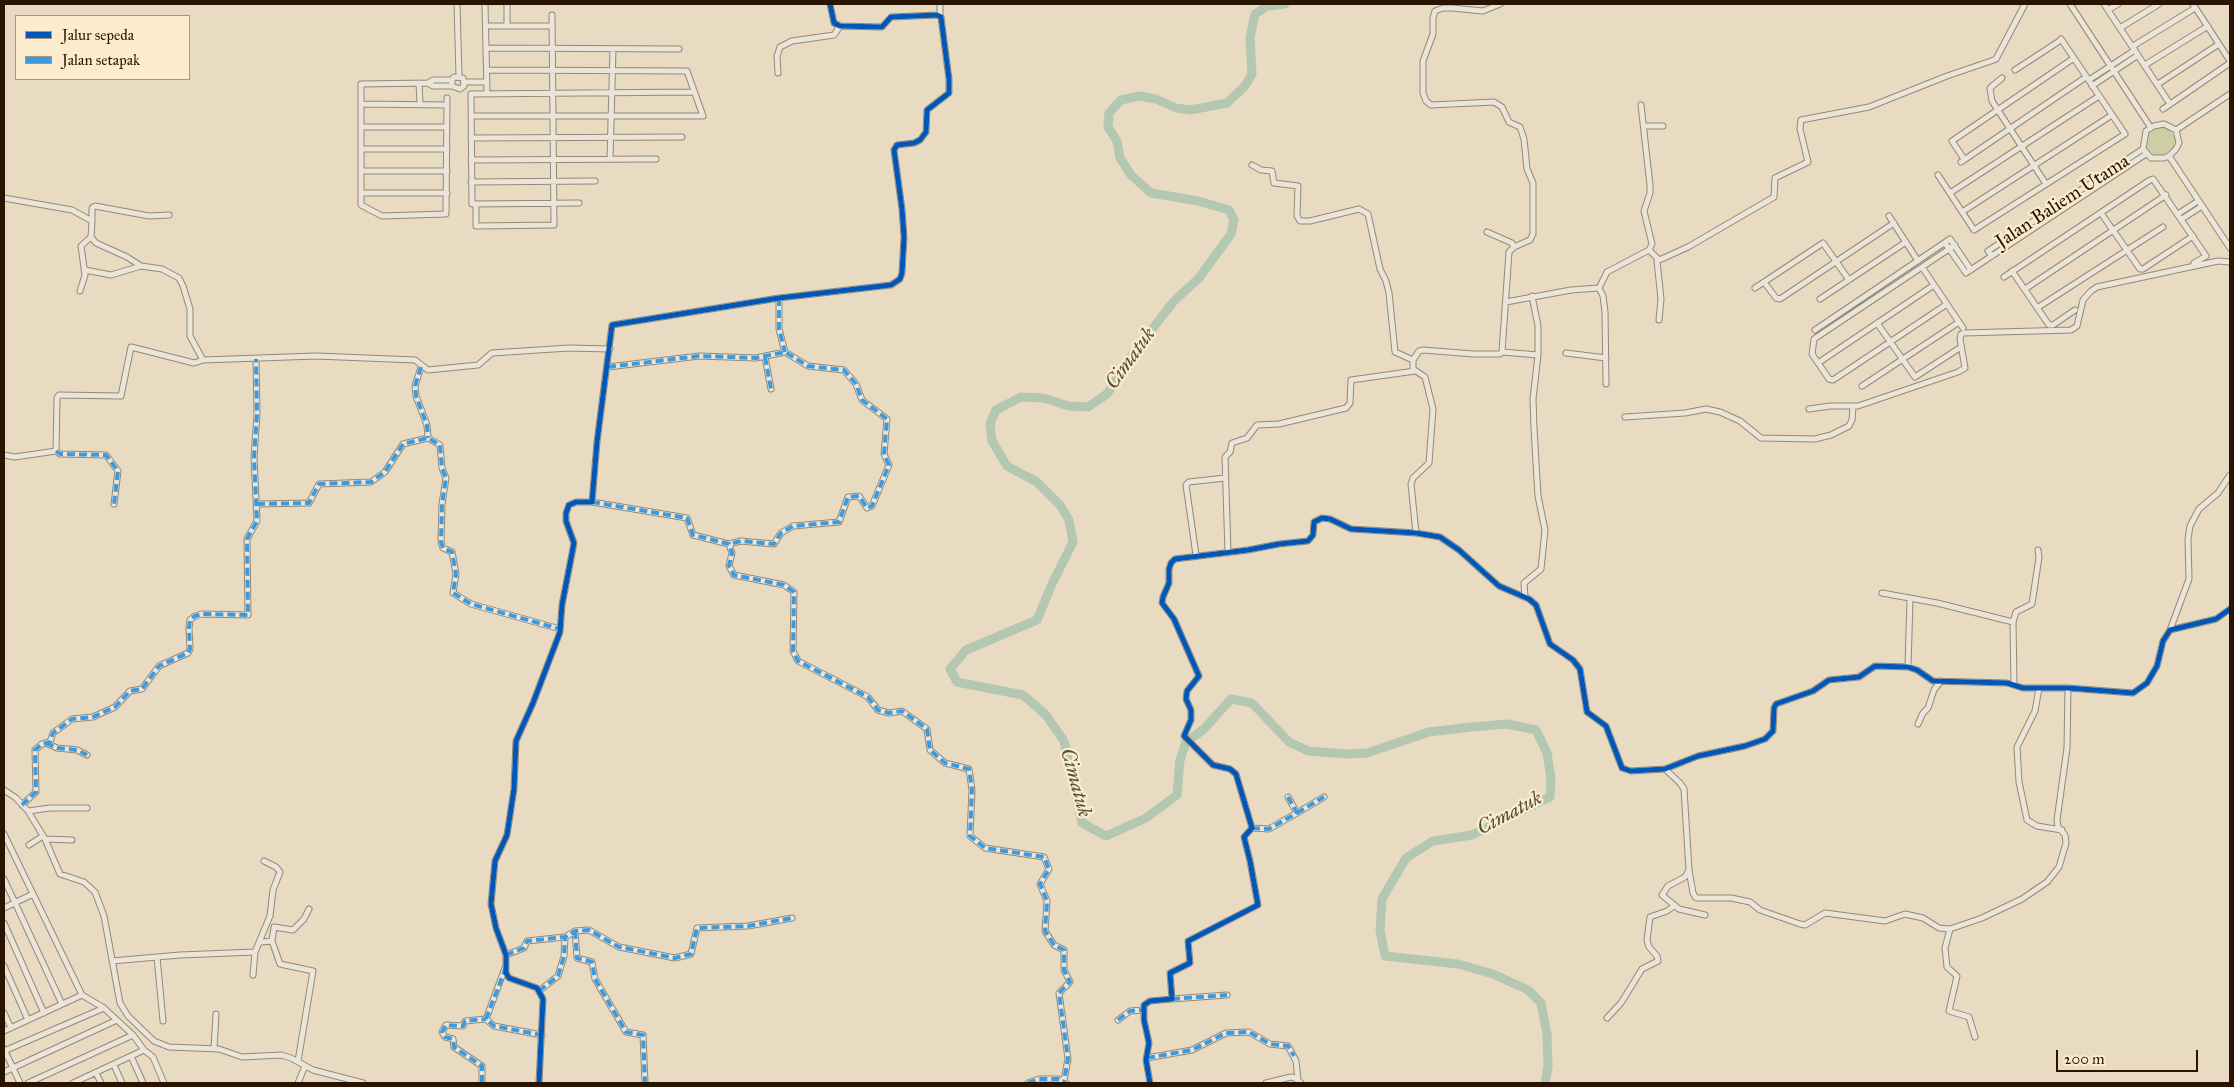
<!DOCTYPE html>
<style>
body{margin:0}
#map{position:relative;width:2234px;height:1087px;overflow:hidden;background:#e8dbc1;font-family:"IM FELL Great Primer",serif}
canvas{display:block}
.frame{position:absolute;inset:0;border:5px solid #291402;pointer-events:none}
.legend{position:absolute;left:15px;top:15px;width:175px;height:65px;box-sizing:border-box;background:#faeccd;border:1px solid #a6967c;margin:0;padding:6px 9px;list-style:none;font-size:15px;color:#291402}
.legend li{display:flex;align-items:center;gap:10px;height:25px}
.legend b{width:25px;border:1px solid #a6967c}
.scale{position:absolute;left:2056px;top:1050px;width:142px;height:22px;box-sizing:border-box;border:2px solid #291402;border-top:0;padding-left:6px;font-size:15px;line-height:18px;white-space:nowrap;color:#291402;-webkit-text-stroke:4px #faeccd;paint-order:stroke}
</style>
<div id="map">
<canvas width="2234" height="1087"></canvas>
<div class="frame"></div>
<ul class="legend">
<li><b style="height:6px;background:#0057b8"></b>Jalur sepeda</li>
<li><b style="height:6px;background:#3d9add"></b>Jalan setapak</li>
</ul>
<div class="scale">200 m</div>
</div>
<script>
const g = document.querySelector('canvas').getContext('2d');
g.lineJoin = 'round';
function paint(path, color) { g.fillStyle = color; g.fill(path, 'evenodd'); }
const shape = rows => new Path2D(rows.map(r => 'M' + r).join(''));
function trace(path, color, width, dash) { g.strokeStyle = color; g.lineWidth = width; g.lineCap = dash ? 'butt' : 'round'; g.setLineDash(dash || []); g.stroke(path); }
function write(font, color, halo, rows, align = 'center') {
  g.font = font + ' "IM FELL Great Primer",serif'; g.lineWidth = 4.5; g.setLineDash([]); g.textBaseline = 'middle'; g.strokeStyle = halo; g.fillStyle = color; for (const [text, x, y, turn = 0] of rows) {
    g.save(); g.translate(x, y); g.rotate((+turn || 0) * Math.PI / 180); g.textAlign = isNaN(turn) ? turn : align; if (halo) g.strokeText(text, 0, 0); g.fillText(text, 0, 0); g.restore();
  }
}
paint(shape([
 [2159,127,2168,128,2176,139,2173,148,2161,156,2151,154,2145,145,2147,136]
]), '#cecea6');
trace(shape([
 [1285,4,1268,6,1255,14,1250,38,1252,74,1245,86,1227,103,1190,110,1176,108,1156,99,1139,96,1121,100,1109,113,1108,127,1117,141,1120,158,1131,175,1151,193,1198,201,1229,210,1234,220,1231,234,1199,278,1174,301,1129,359,1107,394,1088,407,1069,406,1043,398,1021,397,996,410,990,424,992,441,1007,466,1037,482,1060,505,1069,520,1073,542,1052,584,1037,620,966,650,950,669,957,682,1023,695,1046,715,1064,741,1082,823,1106,836,1146,818,1177,795,1180,760,1186,742,1204,729,1231,699,1252,703,1289,742,1308,751,1346,754,1367,753,1429,732,1471,727,1507,724,1536,730,1547,753,1551,779,1550,797,1472,835,1433,841,1406,858,1382,899,1380,930,1385,956,1458,964,1493,974,1528,990,1541,1003,1547,1034,1548,1067,1545,1083]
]), '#b4c7b0', 9);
const street = shape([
 [457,4,459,76],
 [485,4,486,48],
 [940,4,940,15],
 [2070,4,2151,128],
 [2104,4,2170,104],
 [2193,4,2230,61],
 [2108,10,2118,4],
 [486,26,552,26],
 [507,26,507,4],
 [2120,28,2159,4],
 [2133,46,2195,8],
 [2145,65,2208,26],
 [2015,70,2061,40],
 [778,73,777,56,780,47,792,41,834,35,840,26],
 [2002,78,1990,88,1992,101,2046,184],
 [2089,80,2135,50],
 [465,82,487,82],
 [419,83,420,104],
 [428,83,433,80,452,80],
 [2158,84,2219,44],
 [2092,86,2138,55],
 [487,93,486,48,679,49],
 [447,98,446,214,382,216,361,205,361,84,428,83,433,86,452,86,460,89,464,86,463,78,454,77,452,80,452,86],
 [361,104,447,105],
 [2163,109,2230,63],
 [471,116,703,116,687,71,487,70],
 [2164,124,2176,130,2179,143,2176,149,2169,156,2164,158,2151,158,2143,149,2146,131,2154,126,2164,124],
 [1645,126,1663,126],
 [361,127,447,127],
 [2176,130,2230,94],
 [471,138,682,137],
 [361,149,447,149],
 [2169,156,2230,248],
 [610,159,613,49],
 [1964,159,1952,141,2074,58],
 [471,160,656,159],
 [1961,162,2086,77],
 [1252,165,1261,170,1272,171,1274,183,1298,186,1297,216,1300,221,1310,221,1359,209,1368,214,1380,269,1386,281,1389,293,1395,352,1413,360],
 [361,171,447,171],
 [1938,175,1974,230,2125,134,2061,39],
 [471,182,595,181],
 [361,193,447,193],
 [1950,193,2099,96],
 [4,198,72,210,92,221,91,237,96,243,127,257,141,266,162,269,179,278,183,286,190,309,190,336,203,360],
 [579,203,472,204,471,94,694,92],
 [476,204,476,226,554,225,552,15],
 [1962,212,2112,115],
 [2101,213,2140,269,2143,269,2193,236],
 [2178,214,2198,201],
 [1889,216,1918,261],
 [2182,219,2202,206],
 [92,221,92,208,95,206,149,216,169,215],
 [1487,232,1512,243,1514,247],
 [1945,243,1966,273,2146,154],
 [1649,250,1658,259],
 [1992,256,1988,251,2143,149],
 [1922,267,1963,328],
 [85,270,111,275,141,266],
 [2012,271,2049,325,2053,325,2075,310],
 [2004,277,2150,180,2153,179,2206,256,2194,263],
 [1764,282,1776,298,1780,299,1894,223],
 [1599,288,1607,272,1649,250,1652,244,1644,211,1650,193,1650,185,1641,105],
 [1755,288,1823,243,1849,280],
 [2025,289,2166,195],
 [80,291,85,275,81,246,91,237],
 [779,298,779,329,785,352],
 [1820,299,1906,242],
 [1506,302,1571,290,1599,288,1603,296,1605,312,1606,384],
 [1947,304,1833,380,1829,379,1812,354,1814,339,1955,245],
 [2037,308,2163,227],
 [1659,320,1661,299,1657,261,1688,247,1774,197,1775,178,1808,162,1800,129,1801,120,1869,107,1947,76,1991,61,1996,59,2025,4],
 [1877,323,1915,377,1958,349],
 [1815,330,1950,239,1971,270],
 [1502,352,1538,355],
 [1566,353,1606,358],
 [765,357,771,389],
 [1818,363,1934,285],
 [421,367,415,386,416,396,427,425,428,438],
 [608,367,699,356,756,358,785,352,808,366,844,370,856,384,862,400,887,419,884,454,889,465,872,506,867,508,859,496,848,497,839,522,793,526,781,533,774,544,741,541,729,544],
 [1862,386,1959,322],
 [1809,409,1830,406,1858,406,1958,372,1965,368,1960,339,1961,334,1964,333,2071,330,2077,326,2083,300,2091,291,2097,287,2218,261,2230,262],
 [1625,417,1685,413,1706,409,1720,412,1740,421,1761,438,1815,439,1831,435,1849,426,1852,420,1853,407],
 [56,451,60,454,106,455,118,471,114,504],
 [4,455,15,457,56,451,57,398,59,395,121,396,131,347,194,363,203,360,316,356,415,360,428,370,478,365,492,353,569,348,610,349],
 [592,502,687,518,693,535,729,544,732,553,729,566,734,575,784,585,794,592,793,651,798,661,868,697,878,710,889,713,902,711,927,729,930,750,945,763,969,769,972,790,970,836,985,848,1044,857,1049,869,1040,884,1047,901,1045,931,1054,945,1064,950,1064,970,1070,982,1059,993,1068,1059,1064,1081],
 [257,504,309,503,319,484,371,482,385,472,403,444,428,438,440,445,442,468,446,478,442,504,441,542,443,548,452,552,456,574,453,593,471,604,560,629],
 [1416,533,1411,484,1413,478,1429,463,1433,409,1425,377,1413,369,1413,360,1419,351,1423,350,1474,354,1500,354,1502,352,1509,252,1514,247,1530,240,1533,234,1533,183,1527,169,1524,139,1520,127,1509,122,1502,107,1494,102,1431,105,1426,101,1423,93,1423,61,1433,34,1433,18,1435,11,1443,8,1452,8,1483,11,1500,4],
 [1228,553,1225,457,1230,452,1232,443,1247,438,1257,425,1279,424,1346,408,1350,403,1351,380,1415,371],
 [1196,555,1186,485,1189,482,1225,478],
 [1882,593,1937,603,2013,622],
 [1525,597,1524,583,1541,569,1545,530,1538,496,1534,428,1533,399,1538,355,1538,326,1532,296],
 [2170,630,2189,579,2188,539,2190,526,2199,509,2218,493,2230,475],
 [1908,667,1910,599],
 [2014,685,2013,622,2016,612,2032,604,2039,557,2038,550],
 [2039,688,2035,711,2017,747,2019,782,2027,820,2037,826,2062,830],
 [1918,724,1923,713,1928,708,1934,690,1941,681],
 [46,743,57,748,77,750,87,755],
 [1665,769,1680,783,1684,789,1689,870,1693,893,1696,898,1731,898,1750,902,1760,910,1800,924,1805,925,1825,913,1885,921,1905,914,1923,918,1939,928,1950,929,1982,918,2022,899,2047,882,2059,867,2066,843,2065,835,2058,827,2057,820,2067,748,2068,688],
 [4,790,16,798,28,811,45,839,60,874,84,882,95,892,104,916,120,1003,128,1016,154,1041,169,1047,219,1049,242,1057,281,1055,291,1058,313,1070,363,1083],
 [22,805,36,792,35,750,42,744,50,742,53,733,72,719,93,717,115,707,130,691,142,689,159,666,188,653,190,649,189,628,190,620,195,616,202,614,248,615,247,539,257,521,254,457,257,414,256,359],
 [28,811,50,808,87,808],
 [1297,813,1324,797],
 [1252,828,1269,829,1297,813,1288,797],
 [4,834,82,995],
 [45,839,72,840],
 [29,845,43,836],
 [1689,870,1685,877,1668,886,1662,895,1679,909,1705,915],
 [4,879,62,1004],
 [4,908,33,894],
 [4,923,44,1013],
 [1950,929,1945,948,1947,967,1957,976,1949,1011,1969,1017,1975,1037],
 [575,931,577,958,592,962,595,979,626,1032,643,1035,645,1083],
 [272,941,280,964,313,971,298,1061],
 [261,942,272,941,274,927,293,930,304,919,309,909],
 [506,955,524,948,527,941,565,937,575,931,589,930,619,947,675,958,691,954,697,928,748,926,792,918],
 [157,957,163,1021],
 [112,961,180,955,255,952,270,916,273,890,280,872,276,867,264,861],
 [4,966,28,1020],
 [505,968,486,1019,494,1026,542,1035],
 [253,975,255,952],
 [539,991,558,976,564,956,565,937],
 [1172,999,1227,995],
 [4,1013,11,1028],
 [1607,1018,1621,1003,1642,969,1658,961,1657,956,1649,947,1647,940,1650,917,1667,911,1674,906],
 [1118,1020,1130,1011,1143,1010],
 [4,1031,82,995,104,1008,133,1035,144,1050,153,1057,164,1083],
 [214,1048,216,1014],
 [4,1049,20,1083],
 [4,1051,104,1008],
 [131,1056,143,1083],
 [1147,1058,1192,1050,1226,1033,1249,1032,1270,1044,1288,1046,1296,1061,1298,1080],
 [114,1065,122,1083],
 [4,1072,117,1020],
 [96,1073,101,1083],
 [28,1083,133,1035],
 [73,1083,144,1050],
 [298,1083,305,1066],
 [482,1083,482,1066,454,1047,453,1039,445,1037,442,1032,446,1025,463,1026,465,1021,486,1019],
 [539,1083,543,999,537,988,509,978,506,973,506,955,496,928,491,904,495,861,507,835,514,789,516,741,533,703,560,632,562,605,574,543,566,521,566,513,569,505,576,502,592,502,597,442,612,325,779,298,891,285,900,279,902,273,904,237,902,209,894,150,897,145,914,143,920,140,926,132,927,110,949,93,949,79,941,17,937,15,891,17,882,27,840,26,834,23,830,4],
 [1028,1083,1039,1079,1059,1079,1066,1083],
 [1150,1083,1146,1060,1149,1043,1144,1020,1144,1005,1150,1001,1172,999,1170,973,1190,963,1188,941,1258,905,1250,861,1244,837,1252,828,1236,774,1230,769,1213,765,1184,736,1191,720,1191,710,1186,699,1187,691,1199,676,1174,619,1162,603,1163,597,1169,583,1169,569,1171,563,1175,559,1248,550,1279,544,1308,541,1313,535,1314,522,1322,518,1330,519,1351,529,1416,533,1440,537,1459,550,1499,586,1529,599,1536,605,1550,644,1573,660,1580,669,1587,712,1606,726,1622,768,1631,771,1665,769,1698,756,1745,746,1765,739,1773,731,1774,708,1776,704,1813,691,1829,680,1859,677,1875,666,1908,667,1917,670,1933,681,2007,683,2023,688,2068,688,2133,693,2147,683,2157,666,2163,641,2170,630,2216,619,2230,609],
 [1266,1083,1291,1077,1295,1078,1301,1083]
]);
trace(street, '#938978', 7);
trace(street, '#ebe4d8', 5);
trace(shape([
 [779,298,779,329,785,352],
 [765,357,771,389],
 [421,367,415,386,416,396,427,425,428,438],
 [608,367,699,356,756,358,785,352,808,366,844,370,856,384,862,400,887,419,884,454,889,465,872,506,867,508,859,496,848,497,839,522,793,526,781,533,774,544,741,541,729,544],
 [56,451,60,454,106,455,118,471,114,504],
 [592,502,687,518,693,535,729,544,732,553,729,566,734,575,784,585,794,592,793,651,798,661,868,697,878,710,889,713,902,711,927,729,930,750,945,763,969,769,972,790,970,836,985,848,1044,857,1049,869,1040,884,1047,901,1045,931,1054,945,1064,950,1064,970,1070,982,1059,993,1068,1059,1064,1081],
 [257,504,309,503,319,484,371,482,385,472,403,444,428,438,440,445,442,468,446,478,442,504,441,542,443,548,452,552,456,574,453,593,471,604,560,629],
 [46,743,57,748,77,750,87,755],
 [22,805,36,792,35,750,42,744,50,742,53,733,72,719,93,717,115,707,130,691,142,689,159,666,188,653,190,649,189,628,190,620,195,616,202,614,248,615,247,539,257,521,254,457,257,414,256,359],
 [1297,813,1324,797],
 [1252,828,1269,829,1297,813,1288,797],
 [575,931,577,958,592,962,595,979,626,1032,643,1035,645,1083],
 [506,955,524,948,527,941,565,937,575,931,589,930,619,947,675,958,691,954,697,928,748,926,792,918],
 [506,967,486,1019,494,1026,542,1035],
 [539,991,558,976,564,956,565,937],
 [1172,999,1227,995],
 [1118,1020,1130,1011,1143,1010],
 [1147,1058,1192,1050,1226,1033,1249,1032,1270,1044,1288,1046,1294,1056],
 [482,1083,482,1066,454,1047,453,1039,445,1037,442,1032,446,1025,463,1026,465,1021,486,1019],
 [1028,1083,1039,1079,1059,1079,1066,1083]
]), '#3d9add', 4, [8, 4]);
trace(shape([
 [539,1083,543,999,537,988,509,978,506,973,506,955,496,928,491,904,495,861,507,835,514,789,516,741,533,703,560,632,562,605,574,543,566,521,566,513,569,505,576,502,592,502,597,442,612,325,779,298,891,285,900,279,902,273,904,237,902,209,894,150,897,145,914,143,920,140,926,132,927,110,949,93,949,79,941,17,937,15,891,17,882,27,840,26,834,23,830,4],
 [1150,1083,1146,1060,1149,1043,1144,1020,1144,1005,1150,1001,1172,999,1170,973,1190,963,1188,941,1258,905,1250,861,1244,837,1252,828,1236,774,1230,769,1213,765,1184,736,1191,720,1191,710,1186,699,1187,691,1199,676,1174,619,1162,603,1163,597,1169,583,1169,569,1171,563,1175,559,1248,550,1279,544,1308,541,1313,535,1314,522,1322,518,1330,519,1351,529,1416,533,1440,537,1459,550,1499,586,1529,599,1536,605,1550,644,1573,660,1580,669,1587,712,1606,726,1622,768,1631,771,1665,769,1698,756,1745,746,1765,739,1773,731,1774,708,1776,704,1813,691,1829,680,1859,677,1875,666,1908,667,1917,670,1933,681,2007,683,2023,688,2068,688,2133,693,2147,683,2157,666,2163,641,2170,630,2216,619,2230,609]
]), '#0057b8', 5);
write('19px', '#291402', '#faeccd', [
 ["Jalan Baliem Utama",2063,202,-33]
]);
write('italic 20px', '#52503c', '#faeccd', [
 ["Cimatuk",1131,359,-54],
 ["Cimatuk",1075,783,75],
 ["Cimatuk",1510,814,-28]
]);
</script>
